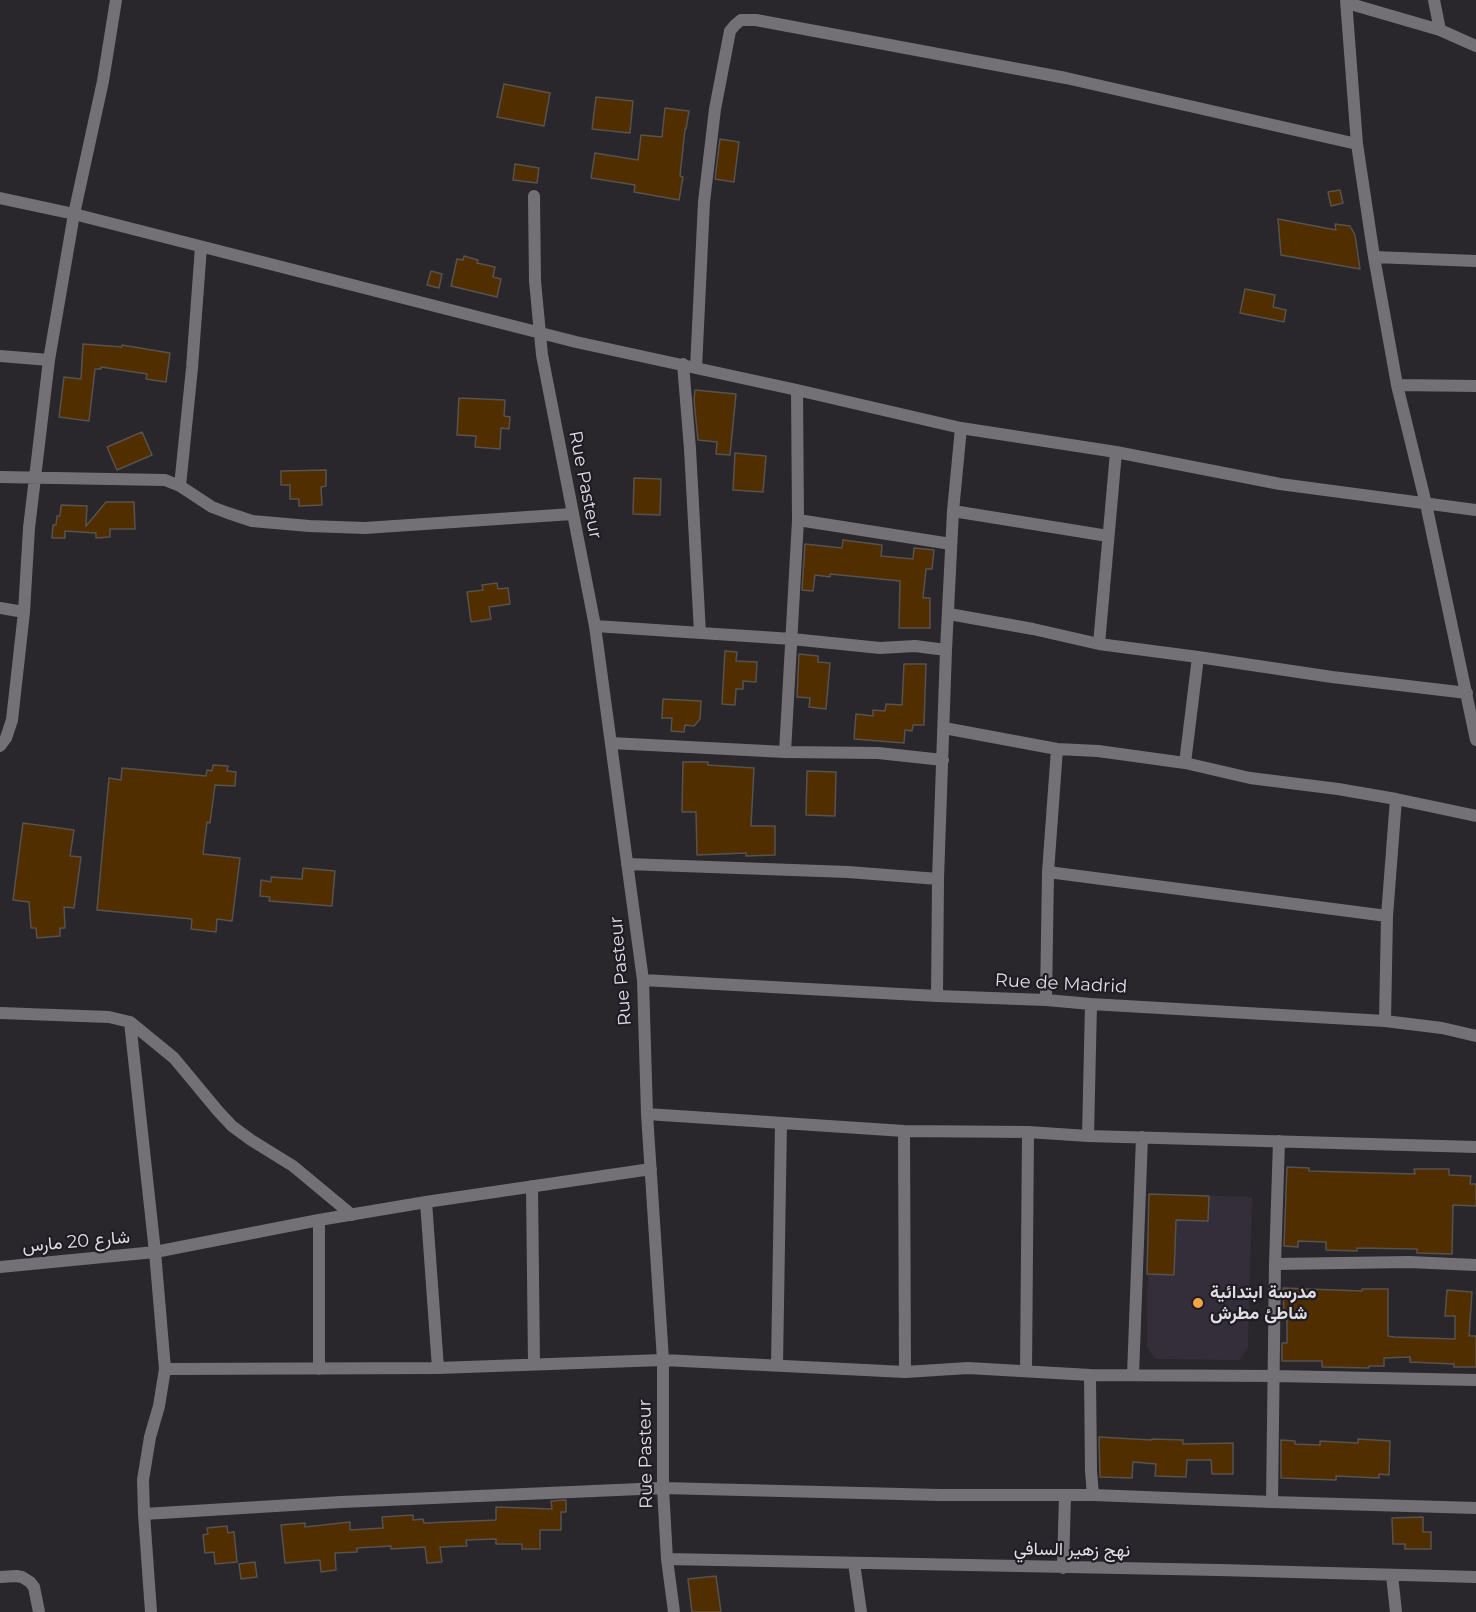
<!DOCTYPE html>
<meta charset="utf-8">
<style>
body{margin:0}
canvas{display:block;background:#29262c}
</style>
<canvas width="1476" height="1612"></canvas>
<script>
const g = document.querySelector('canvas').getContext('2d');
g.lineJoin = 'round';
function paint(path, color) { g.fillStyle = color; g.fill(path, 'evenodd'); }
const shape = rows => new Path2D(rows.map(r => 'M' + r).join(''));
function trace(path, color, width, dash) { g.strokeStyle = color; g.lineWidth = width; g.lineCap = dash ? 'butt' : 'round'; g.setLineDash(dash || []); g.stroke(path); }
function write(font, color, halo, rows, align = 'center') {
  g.font = font + ' Montserrat,Vazirmatn,sans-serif'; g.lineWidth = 4.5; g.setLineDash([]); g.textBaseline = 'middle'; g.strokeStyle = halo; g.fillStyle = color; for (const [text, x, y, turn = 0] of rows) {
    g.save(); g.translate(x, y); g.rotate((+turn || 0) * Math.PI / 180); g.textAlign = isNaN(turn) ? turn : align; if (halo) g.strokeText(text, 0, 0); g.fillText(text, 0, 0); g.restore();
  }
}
paint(shape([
 [1149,1194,1252,1197,1248,1342,1248,1347,1239,1360,1155,1359,1147,1347]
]), '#342e3a');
const building = shape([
 [504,84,550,93,544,126,497,117,504,84],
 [596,97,633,101,630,133,592,129,596,97],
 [665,108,689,111,686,129,685,129,680,176,683,177,679,200,634,192,635,185,591,178,595,153,638,160,641,135,662,137,665,108],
 [720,139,739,142,734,182,715,179,720,139],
 [515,164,539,168,537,183,513,180,515,164],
 [1340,190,1343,203,1331,206,1328,192,1340,190],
 [1278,219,1336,230,1335,224,1350,226,1355,235,1360,269,1281,255,1278,219],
 [464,256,478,260,477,263,495,267,493,277,501,279,497,297,451,286,457,259,463,260,464,256],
 [431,271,442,274,439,288,427,285,431,271],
 [1245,289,1275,295,1273,307,1286,310,1284,322,1240,313,1245,289],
 [83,344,122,347,122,345,170,353,166,382,146,379,147,374,101,367,101,369,95,369,89,421,59,417,64,377,81,379,83,344],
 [695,390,736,394,730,455,716,454,717,442,698,440,694,400,695,390],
 [459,398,505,400,504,416,510,417,509,429,501,428,500,449,475,447,476,436,457,435,459,398],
 [142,432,152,455,117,470,107,447,142,432],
 [735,453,766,456,763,492,733,490,735,453],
 [326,470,326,486,321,487,322,505,299,506,299,499,290,499,290,485,281,485,281,471,326,470],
 [634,478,661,479,660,515,633,514,634,478],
 [106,502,134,502,135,529,110,529,110,537,96,538,96,533,65,531,65,538,52,538,53,525,56,525,57,516,60,516,61,505,87,506,86,526,106,502],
 [843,540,882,545,881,556,913,559,914,548,934,550,932,569,926,569,923,598,930,598,930,628,899,628,900,581,830,574,830,577,815,575,813,591,802,590,805,544,842,548,843,540],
 [497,583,498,589,508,588,510,604,489,607,491,619,471,622,467,592,483,590,482,585,497,583],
 [725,651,737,652,736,661,757,662,756,682,743,681,743,689,736,689,735,705,722,704,725,651],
 [799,654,818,656,818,662,830,663,826,709,809,707,810,698,797,697,799,654],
 [904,664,926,664,924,725,913,725,912,731,905,730,904,743,854,739,856,714,873,716,873,710,885,711,886,704,902,705,904,664],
 [663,699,701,701,700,719,694,726,685,725,684,732,671,731,672,718,662,718,663,699],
 [683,762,708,762,708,765,754,768,751,826,775,826,775,855,746,856,746,853,697,855,696,812,682,812,683,762],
 [213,765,228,766,227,771,236,772,235,786,215,785,210,823,207,822,203,854,240,858,232,921,217,919,216,932,191,929,192,919,97,910,109,778,121,780,122,768,206,776,207,770,212,771,213,765],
 [807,771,836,772,835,816,806,815,807,771],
 [23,823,74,830,70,856,81,857,74,908,64,907,65,928,60,928,60,936,37,938,36,928,31,928,29,902,13,900,23,823],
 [303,868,335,871,332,906,269,901,270,897,260,896,261,880,271,882,271,877,302,879,303,868],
 [1287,1167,1309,1168,1309,1171,1415,1174,1414,1169,1449,1169,1449,1175,1471,1176,1470,1184,1476,1184,1476,1206,1453,1205,1452,1254,1417,1253,1417,1249,1357,1248,1357,1251,1326,1250,1326,1242,1298,1241,1298,1247,1284,1246,1287,1167],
 [1149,1194,1209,1196,1208,1221,1176,1220,1174,1275,1147,1274,1149,1194],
 [1283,1288,1362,1291,1362,1289,1388,1289,1388,1336,1394,1337,1455,1339,1455,1316,1445,1316,1447,1290,1472,1292,1469,1336,1476,1336,1476,1367,1454,1367,1454,1364,1410,1362,1410,1357,1384,1358,1384,1366,1369,1366,1369,1368,1322,1367,1322,1361,1282,1361,1282,1343,1287,1343,1287,1315,1284,1314,1283,1288],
 [1099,1437,1152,1440,1152,1439,1183,1440,1183,1444,1233,1443,1233,1474,1212,1474,1211,1460,1187,1460,1186,1477,1155,1476,1156,1464,1133,1462,1132,1478,1100,1477,1099,1437],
 [1358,1439,1390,1441,1389,1475,1379,1474,1379,1478,1336,1476,1336,1480,1281,1478,1281,1440,1295,1441,1295,1444,1320,1445,1320,1441,1358,1443,1358,1439],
 [566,1500,566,1512,561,1512,561,1530,540,1530,540,1549,522,1549,522,1544,496,1544,496,1539,466,1540,467,1546,440,1547,442,1562,427,1563,425,1547,391,1549,391,1546,357,1548,357,1552,335,1553,336,1570,321,1572,320,1560,285,1563,281,1525,305,1523,305,1527,350,1522,350,1530,383,1528,382,1517,413,1515,413,1520,423,1519,424,1523,496,1520,496,1507,552,1509,551,1501,566,1500],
 [1423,1517,1423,1532,1431,1532,1431,1549,1405,1549,1405,1544,1393,1544,1392,1518,1423,1517],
 [227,1526,228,1533,234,1532,237,1562,215,1564,214,1552,205,1553,203,1535,208,1534,207,1528,227,1526],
 [255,1562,257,1577,241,1579,239,1564,255,1562],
 [716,1576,721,1612,692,1612,688,1579,716,1576]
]);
paint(building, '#502e00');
trace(building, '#58524c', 1.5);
trace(shape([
 [1346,0,1357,144,1374,257,1397,385,1426,504,1476,740],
 [1434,0,1440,30],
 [1347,3,1440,30,1476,46],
 [534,196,535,281,542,355,595,626,643,980,647,1114,663,1360,663,1488,667,1559,674,1612],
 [0,198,74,214,576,342,797,390,961,428,1116,452,1280,484,1476,510],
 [1374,257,1476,261],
 [0,356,49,360],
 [683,364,690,449,700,633],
 [696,368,704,202,715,109,730,31,735,25,741,20,756,20,1066,78,1357,144],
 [1397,385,1476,386],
 [0,477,165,480,180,486,212,507,228,513,252,521,309,526,365,528,572,514],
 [180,486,192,368,201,247],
 [953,511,1108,536],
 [798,520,951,544],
 [0,608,24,612],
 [949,614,1033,629,1099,644,1198,657,1332,677,1467,693],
 [595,626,792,639,880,648,915,646,946,650],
 [1099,644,1116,452],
 [944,728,1057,749,1098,751,1185,763,1250,778,1338,789,1396,799,1476,816],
 [611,743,785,752,878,753,943,760],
 [0,746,6,738,12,720,24,612,29,528,49,360,74,214,103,81,116,0],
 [785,752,798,520,797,390],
 [1185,763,1198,657],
 [627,864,848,872,938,879],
 [1048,872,1387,916],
 [643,980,937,996,1046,1000,1091,1004,1385,1021,1442,1028,1476,1036],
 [937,996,938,879,946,650,953,511,961,428],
 [1046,1000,1048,872,1057,749],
 [0,1013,109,1017,130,1022,174,1058,218,1111,232,1126,251,1140,293,1166,352,1215],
 [1385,1021,1387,916,1396,799],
 [130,1022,155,1252,165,1369,159,1406,150,1437,143,1480,144,1514,151,1612],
 [647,1114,904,1131,1028,1132,1088,1136,1476,1147],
 [904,1131,905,1372],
 [1088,1136,1091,1004],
 [532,1186,534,1364],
 [426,1202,438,1368],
 [319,1220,319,1369],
 [1275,1264,1409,1262,1476,1265],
 [0,1267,155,1252,319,1220,426,1202,651,1169],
 [777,1365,781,1123],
 [165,1369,438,1368,663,1360,905,1372,968,1368,1090,1375,1275,1376,1476,1380],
 [1026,1371,1028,1132],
 [1090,1375,1091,1471,1093,1495],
 [1133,1375,1142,1137],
 [1272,1502,1275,1264,1279,1141],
 [144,1514,341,1502,663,1488,940,1495,1093,1495,1272,1502,1476,1508],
 [667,1559,1219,1570,1476,1577],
 [854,1563,861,1612],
 [1063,1568,1065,1495],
 [1392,1575,1396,1612],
 [0,1577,16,1576,22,1577,30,1582,34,1587,39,1612]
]), '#737175', 12);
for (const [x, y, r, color] of [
 [1198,1303,6,"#f4a444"]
]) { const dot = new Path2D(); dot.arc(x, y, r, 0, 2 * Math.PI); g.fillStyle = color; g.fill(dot); trace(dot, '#1f1c23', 2); }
write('18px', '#e0dee3', '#1f1c23', [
 ["Rue Pasteur",585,485,79],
 ["Rue Pasteur",621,971,-95],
 ["Rue de Madrid",1061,984,3],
 ["شارع 20 مارس",76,1242,-5],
 ["Rue Pasteur",646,1454,-91],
 ["نهج زهير السافي",1072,1550,1]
]);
write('bold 18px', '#e0dee3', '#1f1c23', [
 ["مدرسة ابتدائية",1210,1293],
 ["شاطئ مطرش",1210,1314]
], 'left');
</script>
